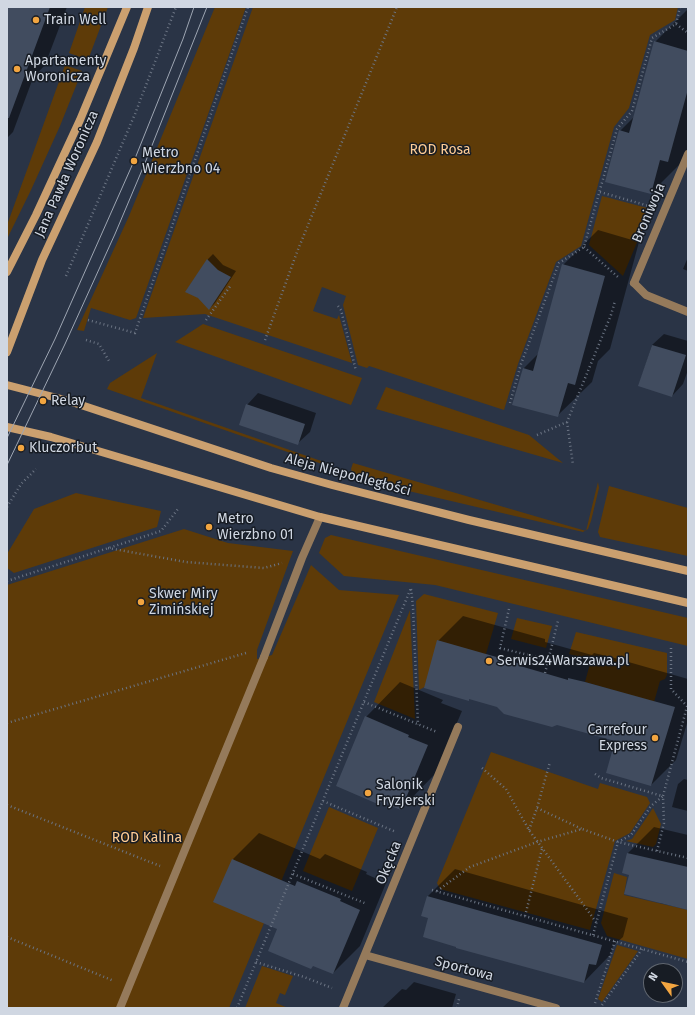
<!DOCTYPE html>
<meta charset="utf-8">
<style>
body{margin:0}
#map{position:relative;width:695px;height:1015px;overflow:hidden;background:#2a3446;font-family:"Fira Sans",sans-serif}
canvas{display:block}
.frame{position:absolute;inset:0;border:8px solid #d0d7e2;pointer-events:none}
.north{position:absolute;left:643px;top:963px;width:40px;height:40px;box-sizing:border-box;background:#171c24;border:1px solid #616770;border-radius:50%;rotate:303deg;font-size:11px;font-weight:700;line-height:16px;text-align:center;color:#d0d7e2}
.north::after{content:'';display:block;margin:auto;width:14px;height:18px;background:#f2a540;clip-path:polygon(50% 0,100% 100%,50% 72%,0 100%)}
</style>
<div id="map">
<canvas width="695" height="1015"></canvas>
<div class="frame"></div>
<div class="north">N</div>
</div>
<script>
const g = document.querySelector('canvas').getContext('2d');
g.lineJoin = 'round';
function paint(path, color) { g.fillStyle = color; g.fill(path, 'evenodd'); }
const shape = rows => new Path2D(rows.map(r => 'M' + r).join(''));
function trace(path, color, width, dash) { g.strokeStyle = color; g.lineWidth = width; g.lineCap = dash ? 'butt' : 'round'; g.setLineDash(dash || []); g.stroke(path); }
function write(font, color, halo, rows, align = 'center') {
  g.font = font + ' "Fira Sans",sans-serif'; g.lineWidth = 3; g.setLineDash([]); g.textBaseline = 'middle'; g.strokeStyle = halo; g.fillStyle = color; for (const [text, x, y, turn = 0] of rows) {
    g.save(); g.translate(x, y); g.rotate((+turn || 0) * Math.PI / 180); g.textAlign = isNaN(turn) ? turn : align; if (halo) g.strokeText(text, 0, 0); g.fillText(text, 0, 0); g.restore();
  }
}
paint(shape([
 [85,7,108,7,88,60,69,53],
 [215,7,246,7,136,318,130,320,91,308,84,331,77,330,129,216],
 [253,7,678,7,675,20,650,35,629,108,614,127,581,246,556,262,518,364,504,410,369,366,367,368,358,365,343,305,346,296,322,287,313,311,337,319,339,315,352,363,205,314,143,318],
 [65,65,82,71,60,126,31,190,7,239,7,225],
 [602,196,651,209,623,276,589,245],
 [203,324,362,378,351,405,175,342],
 [157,353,141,398,324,462,322,464,107,389,110,383],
 [386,387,529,435,563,463,376,409],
 [353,463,586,531,598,482,599,488,591,521,588,529,583,532,383,485,353,475,351,469],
 [609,486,688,508,688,556,600,537,598,532],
 [76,493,161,511,157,527,14,573,7,568,7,554,34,509],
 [184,529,228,543,293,551,257,650,257,659,272,655,311,565,339,590,399,595,229,1008,7,1008,7,585],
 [331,535,688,618,688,646,435,585,344,576,319,553,325,538],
 [424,594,498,613,486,654,419,690,416,601],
 [410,610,415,719,374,702],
 [517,618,552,626,546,648,511,639],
 [576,632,667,653,667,675,665,679,660,681,654,702,585,682,591,660,569,654],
 [491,752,598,789,600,783,647,797,650,803,630,833,615,841,590,930,440,889,437,883],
 [329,807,378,828,352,891,303,871],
 [653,808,661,824,656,844,653,847,626,841,632,839],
 [614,873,627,877,624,895,688,910,688,959,607,936,601,923],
 [617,945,638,951,602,1002,598,999],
 [262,966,293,976,285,995,280,993,276,1003,288,1008,245,1008]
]), '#5e3b08');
paint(shape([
 [7,7,67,7,45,65,33,78,13,132,7,138],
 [688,9,688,148,685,159,651,193,620,131,648,103,655,42],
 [598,230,639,242,610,349,598,361,592,382,557,416,523,369,539,353,563,265],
 [213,254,223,265,236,271,215,303,209,309,199,298,186,291,208,259],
 [688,257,688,271,683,269],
 [664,334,688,341,688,370,683,384,672,396,639,385,652,345],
 [258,393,316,413,310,432,298,443,247,405],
 [463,616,545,639,545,642,592,655,594,653,611,657,688,679,688,720,676,760,651,785,616,740,470,698,468,700,438,641],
 [400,682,443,700,441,703,462,711,435,774,401,809,382,802,380,804,366,717],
 [684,779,688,780,688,811,672,807,678,784],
 [654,827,688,835,688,909,660,903,660,902,630,874,628,853],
 [259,833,320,859,325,854,367,872,366,874,386,883,360,946,333,973,278,929,233,859],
 [455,869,628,918,623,937,613,946,611,954,584,982,429,917,428,896],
 [414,982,456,994,452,1008,382,1008,402,989,406,990]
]), '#0007');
paint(shape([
 [7,7,50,7,9,118,7,118],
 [654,41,688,51,688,89,668,162,660,160,651,194,605,182,619,130,629,133],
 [207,259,218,270,231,277,209,310,198,298,185,292],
 [562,264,605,276,575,385,568,383,558,417,512,405,523,368,533,371],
 [652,345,686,355,672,397,638,386],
 [246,404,305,424,298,445,239,425],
 [437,640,521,664,520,666,568,680,568,678,585,682,675,707,651,786,606,773,615,741,557,725,552,727,504,714,497,707,469,699,469,701,424,688],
 [365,716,409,735,408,737,428,745,401,810,381,802,380,805,336,786],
 [627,853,688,867,688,910,624,894,629,875,622,873],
 [232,859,295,886,297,881,341,899,340,901,360,910,333,974,313,966,311,969,268,951,277,929,213,902],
 [427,896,602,945,596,965,589,964,584,983,456,948,456,947,423,937,428,918,421,916]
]), '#414c5f');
trace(shape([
 [676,24,688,33],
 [600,192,649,206],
 [7,198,8,198],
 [584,247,618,277],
 [66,276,135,114,176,7],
 [338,306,341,310,356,371],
 [88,320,135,333,248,7],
 [206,320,231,285],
 [86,340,99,344,109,361],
 [265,340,297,252,397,7],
 [510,403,521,364,559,263,584,247,617,129,632,111,652,38,676,24,680,7],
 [567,422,573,465],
 [537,435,567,422,611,315,615,301],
 [7,507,21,484,36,469],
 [108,548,186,562,264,568,282,563],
 [7,581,161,531,178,509],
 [411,589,413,607,418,725],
 [509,609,500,648,548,660],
 [671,648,671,689,687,706],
 [545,673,558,621],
 [364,702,437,732],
 [7,723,246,653],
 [482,768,506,789,529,830,596,922],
 [595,774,601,778,662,796],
 [323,801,396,832],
 [7,805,160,866],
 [537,808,582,829],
 [529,830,537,808,550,762],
 [657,851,664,823,663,796,688,703],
 [293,874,367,904],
 [432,890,688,962],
 [437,891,470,867,537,842,582,829,618,842,688,858],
 [525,916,542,849],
 [593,935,618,842,631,835,651,806,663,796],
 [7,937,114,981],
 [256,962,304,977,332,988],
 [595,1003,615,941],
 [602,1005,642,949],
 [237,1008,411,588],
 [457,1008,459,999]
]), '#6c7584', 2.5, [1, 3]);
trace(shape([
 [634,283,646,295,688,312],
 [264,657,302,558,320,517]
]), '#957a5b', 8);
trace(shape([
 [634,283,688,154],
 [365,955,556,1008],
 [120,1008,264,657],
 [343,1008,458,727]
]), '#957a5b', 8);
trace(shape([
 [7,272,36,215,80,120,127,7],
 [7,352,42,260,97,142,134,48,148,7],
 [7,385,69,401,271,468,332,485,469,520,688,571],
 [7,427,51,437,320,517,688,603]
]), '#cba06f', 8);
trace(shape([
 [7,438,55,339,134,161,183,39,194,7],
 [7,465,65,344,115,234,145,163,207,7]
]), '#9ea6b3', 1);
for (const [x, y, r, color] of [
 [36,20,4,"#f2a540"],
 [17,69,4,"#f2a540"],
 [134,161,4,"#f2a540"],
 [43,401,4,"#f2a540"],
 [21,448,4,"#f2a540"],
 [209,527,4,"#f2a540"],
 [141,602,4,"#f2a540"],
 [489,661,4,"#f2a540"],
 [655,738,4,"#f2a540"],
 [368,793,4,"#f2a540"]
]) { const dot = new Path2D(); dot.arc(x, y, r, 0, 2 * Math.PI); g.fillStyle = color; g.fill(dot); trace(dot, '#171c24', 1.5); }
write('14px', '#d0d7e2', '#171c24', [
 ["Train Well",44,20],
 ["Apartamenty",25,61],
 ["Woronicza",25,77],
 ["Metro",142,153],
 ["Wierzbno 04",142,169],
 ["Relay",51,401],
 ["Kluczorbut",29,448],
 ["Metro",217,519],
 ["Wierzbno 01",217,535],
 ["Skwer Miry",149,594],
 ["Zimińskiej",149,610],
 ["Serwis24Warszawa.pl",497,661],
 ["Carrefour",647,730,"right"],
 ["Express",647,746,"right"],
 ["Salonik",376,785],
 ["Fryzjerski",376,801]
], 'left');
write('14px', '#ffcd95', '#171c24', [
 ["ROD Rosa",440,150],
 ["ROD Kalina",147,838]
]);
write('14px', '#d0d7e2', '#171c24', [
 ["Jana Pawła Woronicza",67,174,-66],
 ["Broniwoja",649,213,-67],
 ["Aleja Niepodległości",348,475,15],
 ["Okęcka",389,863,-68],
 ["Sportowa",464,969,15]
]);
</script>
